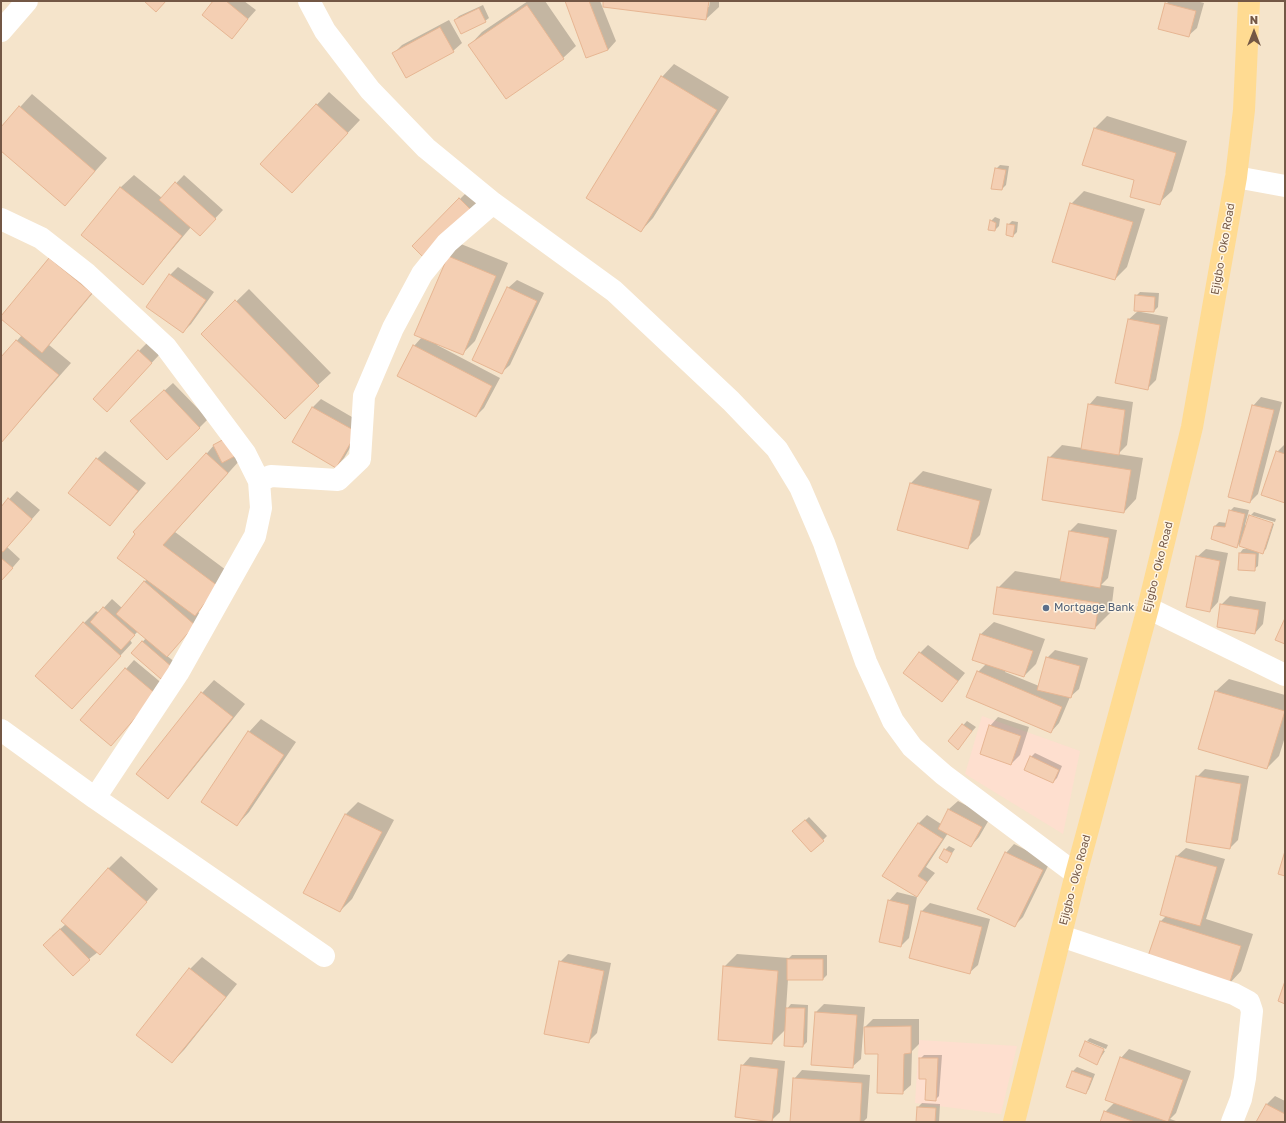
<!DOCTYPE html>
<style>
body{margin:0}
#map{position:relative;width:1286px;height:1123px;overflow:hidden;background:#fdf2dd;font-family:"Golos Text",sans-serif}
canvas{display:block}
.frame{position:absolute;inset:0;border:2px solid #735745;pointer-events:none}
.north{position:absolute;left:1234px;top:12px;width:40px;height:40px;-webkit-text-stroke:3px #fff5e4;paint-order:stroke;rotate:0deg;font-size:11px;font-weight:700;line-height:16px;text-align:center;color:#735745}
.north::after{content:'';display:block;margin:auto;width:14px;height:18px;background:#735745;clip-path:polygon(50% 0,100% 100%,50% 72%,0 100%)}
</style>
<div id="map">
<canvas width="1286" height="1123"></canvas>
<div class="frame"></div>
<div class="north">N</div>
</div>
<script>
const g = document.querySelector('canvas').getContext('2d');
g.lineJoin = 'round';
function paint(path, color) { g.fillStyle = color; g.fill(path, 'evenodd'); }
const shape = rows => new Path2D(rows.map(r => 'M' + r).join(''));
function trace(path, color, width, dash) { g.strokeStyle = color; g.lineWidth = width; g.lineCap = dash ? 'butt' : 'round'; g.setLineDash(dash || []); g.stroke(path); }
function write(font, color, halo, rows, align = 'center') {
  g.font = font + ' "Golos Text",sans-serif'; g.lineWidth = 3; g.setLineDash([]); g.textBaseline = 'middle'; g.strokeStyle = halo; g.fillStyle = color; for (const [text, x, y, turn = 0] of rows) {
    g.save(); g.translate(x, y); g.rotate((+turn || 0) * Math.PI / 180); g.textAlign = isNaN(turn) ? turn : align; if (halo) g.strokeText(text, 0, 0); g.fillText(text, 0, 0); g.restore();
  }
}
paint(shape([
 [1,1,1285,1,1285,1122,1,1122]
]), '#f5e4cb');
paint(shape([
 [982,716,1080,751,1063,834,965,774],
 [919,1040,1017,1046,1001,1114,915,1103]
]), '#fedfcf');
paint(shape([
 [214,1,244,1,256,10,232,37],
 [528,1,545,1,576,46,563,58,470,45,482,32],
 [566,1,600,1,616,41,608,50],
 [604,1,708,1,707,7,709,7,710,1,719,1,719,7,706,19],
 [1168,1,1196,1,1204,3,1197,28,1188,36,1159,28],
 [483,5,489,18,485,21,455,20,459,16],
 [449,20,462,43,453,51,394,53,402,45],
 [674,64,729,97,653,218,641,231,587,197,662,77],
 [329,92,360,120,304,179,261,164],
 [32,94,107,158,65,205,1,150,1,128],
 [1107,116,1187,141,1172,191,1159,203,1135,180,1095,128],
 [1000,165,1009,166,1006,185,1002,189,996,169],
 [134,175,162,198,184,175,223,210,208,226,191,227,143,284,83,235,121,187],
 [468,191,481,203,413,246],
 [1084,191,1145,209,1127,267,1115,279,1071,204],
 [995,217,1000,219,999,226,995,230,991,221],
 [1012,221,1018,222,1017,232,1013,236,1008,225],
 [461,244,508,263,475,341,462,354,438,344,437,345,500,378,484,408,476,416,414,346,422,337,448,256],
 [49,258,104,280,49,345,71,363,1,442,1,359,22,335,1,317],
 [178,267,214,292,191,324,183,332,170,275],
 [517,280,544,293,510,365,501,373,508,288],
 [249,289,331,373,318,385,203,334],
 [1140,292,1159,293,1158,307,1154,311,1141,312,1168,317,1156,380,1148,388,1128,320,1138,311,1136,296],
 [147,343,160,354,115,402,139,351],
 [173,383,208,419,199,428,140,413],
 [1097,396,1133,402,1127,445,1118,454,1143,458,1136,499,1124,512,1049,458,1062,445,1082,448,1089,405],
 [1261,397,1282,402,1258,494,1250,502,1253,406],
 [321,399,364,424,344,458,336,467,293,442,313,407],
 [232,434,240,460,175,532,230,573,198,612,203,616,167,656,175,662,164,674,133,653,146,638,138,631,130,640,132,643,72,708,84,623,96,611,99,613,112,599,122,608,147,579,119,558,214,445],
 [1285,444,1285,502,1277,452],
 [105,451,146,483,110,525,97,459],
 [923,471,992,489,980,535,967,548,911,483],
 [17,491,40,510,7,547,20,559,1,581,1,508],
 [1234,507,1249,510,1245,525,1246,526,1251,515,1251,517,1274,524,1266,549,1262,553,1259,551,1258,566,1254,569,1240,553,1243,549,1252,549,1239,544,1236,547,1222,543,1222,540,1213,538,1215,526,1219,522,1227,523,1230,511],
 [1254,512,1276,519,1275,522,1251,515],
 [1078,523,1117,530,1108,578,1101,585,1114,587,1111,612,1095,628,998,588,1015,571,1061,579,1070,531],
 [1206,549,1228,553,1218,602,1210,611,1197,557],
 [1230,596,1266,602,1263,624,1255,633,1221,605],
 [994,622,1045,639,1036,664,1024,676,1006,670,1005,672,1039,686,1047,658,1055,650,1088,658,1079,689,1070,697,1059,723,1051,732,978,672,986,664,973,659,981,634],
 [928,645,965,673,942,701,920,653],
 [134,660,164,685,111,745,81,720],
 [1229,679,1285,695,1285,737,1279,756,1267,768,1199,748,1216,691],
 [214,680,245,704,180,785,167,798,137,774,202,693],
 [998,717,1029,727,1020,755,1011,764,990,726],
 [261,719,296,742,249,812,237,825,202,802,249,732],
 [967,721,976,727,961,744,949,741],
 [1035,753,1062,766,1057,778,1053,782,1031,757],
 [1205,769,1249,776,1238,840,1230,848,1197,777],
 [958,801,990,818,979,837,971,846,948,833,926,867,935,873,916,896,884,876,919,823,927,815,941,824,949,809],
 [358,802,394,820,352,899,340,911,305,893,346,814],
 [809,817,827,836,823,840,797,828],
 [1014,844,1050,862,1023,917,1014,926,1006,853],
 [949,846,955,849,946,862,945,850],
 [1186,848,1225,859,1206,919,1253,934,1241,971,1229,984,1149,959,1161,921,1166,916,1161,914,1177,856],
 [121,856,158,889,112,941,89,959,52,936,66,924,108,869],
 [897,892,917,897,909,938,901,946,889,901],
 [930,903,990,919,978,965,969,973,910,957,922,911],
 [568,954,611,963,597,1033,588,1042,560,962],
 [737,954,789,958,792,955,827,955,827,975,823,979,788,979,786,1010,791,1004,808,1005,807,1042,803,1046,786,1029,772,1043,724,967],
 [202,957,237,984,184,1050,172,1062,190,969],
 [824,1004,865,1007,861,1059,852,1067,816,1012],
 [873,1019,919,1019,919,1044,912,1051,911,1085,902,1093,865,1027],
 [1090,1038,1108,1045,1106,1049,1087,1041],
 [1086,1041,1105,1051,1097,1063,1080,1056],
 [1129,1049,1191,1071,1176,1113,1170,1119,1179,1122,1101,1122,1105,1112,1115,1102,1121,1058],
 [924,1055,942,1055,939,1096,935,1100,920,1059],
 [750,1057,785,1061,780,1112,772,1120,742,1066],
 [1077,1067,1095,1074,1089,1089,1086,1093,1067,1086,1073,1071],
 [802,1070,870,1075,867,1118,863,1122,791,1122,794,1079],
 [1275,1096,1285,1101,1285,1122,1258,1122,1267,1104],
 [922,1103,940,1104,939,1122,917,1122,918,1107]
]), '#0003');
const building = shape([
 [144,1,166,1,156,12,144,1],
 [213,1,226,1,248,19,232,39,202,15,213,1],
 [565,1,589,1,608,50,586,58,565,1],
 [603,1,709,1,706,20,603,7,603,1],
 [1165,3,1196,11,1189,37,1158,29,1165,3],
 [527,5,564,59,506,99,468,45,527,5],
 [479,8,486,22,461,34,454,20,479,8],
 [440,27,454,52,406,78,392,53,440,27],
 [661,76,717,110,641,232,586,198,661,76],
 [316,104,348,133,292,193,260,164,316,104],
 [19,106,95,171,65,206,1,151,1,127,19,106],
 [1094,128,1176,153,1160,205,1130,197,1134,180,1082,165,1094,128],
 [995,168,1006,170,1002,190,991,189,995,168],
 [175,182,216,219,200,236,159,200,175,182],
 [120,187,182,236,143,285,81,235,120,187],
 [459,198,473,212,426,260,412,246,459,198],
 [1070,203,1133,222,1115,280,1052,262,1070,203],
 [990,220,996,223,995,231,988,230,990,220],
 [1007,224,1015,225,1013,237,1006,235,1007,224],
 [448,256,496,276,463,355,414,335,448,256],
 [49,258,92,293,42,353,1,319,1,316,49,258],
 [169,274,206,300,183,333,146,307,169,274],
 [507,287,537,301,502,374,472,360,507,287],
 [1135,295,1155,297,1154,312,1134,311,1135,295],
 [235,300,319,386,285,419,201,334,235,300],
 [1128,319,1160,325,1148,390,1115,383,1128,319],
 [16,340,59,375,1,443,1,357,16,340],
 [413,345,492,386,476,417,397,376,413,345],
 [138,350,152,363,107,412,93,399,138,350],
 [164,390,200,428,167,460,130,421,164,390],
 [1088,404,1125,410,1119,455,1081,449,1088,404],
 [1252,405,1274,410,1250,503,1228,497,1252,405],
 [312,407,357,432,336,468,292,442,312,407],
 [228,437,237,455,222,463,213,445,228,437],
 [1276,451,1285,454,1285,503,1261,495,1276,451],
 [206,453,228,473,163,545,218,586,195,616,117,558,135,534,133,532,206,453],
 [1048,457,1131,470,1124,513,1042,500,1048,457],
 [96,458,138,491,110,526,68,493,96,458],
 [910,483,980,501,968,549,897,530,910,483],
 [8,498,32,519,3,552,1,551,1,507,8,498],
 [1229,510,1245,514,1237,548,1211,539,1214,526,1225,527,1229,510],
 [1249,515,1273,523,1263,554,1239,546,1249,515],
 [1069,531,1109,538,1100,588,1060,581,1069,531],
 [1239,553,1256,554,1255,571,1238,570,1239,553],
 [1196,556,1220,561,1210,612,1186,607,1196,556],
 [1,558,13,568,1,581,1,558],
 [144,581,195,625,167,657,116,614,144,581],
 [997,587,1099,603,1095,629,993,614,997,587],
 [1220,604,1259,610,1255,634,1217,627,1220,604],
 [103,607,135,635,121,650,90,622,103,607],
 [1285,618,1285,644,1275,640,1285,618],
 [83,622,121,656,72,709,35,676,83,622],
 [980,634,1033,651,1024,677,972,660,980,634],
 [142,641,172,667,161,679,131,653,142,641],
 [919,652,958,681,942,702,903,673,919,652],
 [1046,657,1080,666,1071,698,1037,690,1046,657],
 [125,668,156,694,111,746,80,720,125,668],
 [977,671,1062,707,1051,733,966,697,977,671],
 [1215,691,1285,711,1267,769,1198,749,1215,691],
 [201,692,233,717,168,799,136,774,201,692],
 [962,724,972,731,958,750,948,741,962,724],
 [989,725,1021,736,1011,765,980,754,989,725],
 [248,731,284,755,237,826,201,802,248,731],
 [1030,756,1059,770,1053,783,1024,770,1030,756],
 [1196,776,1241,784,1230,849,1186,842,1196,776],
 [948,809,982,827,971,847,938,829,948,809],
 [345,814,382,832,340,912,303,893,345,814],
 [805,820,824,841,811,852,792,831,805,820],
 [918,823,943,839,918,876,927,882,917,897,882,876,918,823],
 [944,849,952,853,947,863,939,858,944,849],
 [1285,851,1285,876,1278,874,1285,851],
 [1005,852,1043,870,1015,927,977,909,1005,852],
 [1176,856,1217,867,1200,926,1160,915,1176,856],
 [108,868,147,902,100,955,61,921,108,868],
 [888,900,909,905,901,947,879,942,888,900],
 [921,911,982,927,970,974,909,958,921,911],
 [1160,921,1241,946,1229,985,1147,959,1160,921],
 [60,929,90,960,73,976,43,945,60,929],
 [787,959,823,959,823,980,787,980,787,959],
 [559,961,604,971,589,1043,544,1034,559,961],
 [723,966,778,971,772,1044,718,1040,723,966],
 [189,968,226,997,172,1063,136,1035,189,968],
 [1285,981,1285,1004,1278,1001,1285,981],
 [786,1008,805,1008,803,1047,784,1046,786,1008],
 [815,1012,857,1015,853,1068,811,1065,815,1012],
 [911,1026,911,1053,904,1054,903,1094,877,1093,878,1054,865,1054,864,1027,911,1026],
 [1085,1041,1104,1049,1097,1065,1079,1056,1085,1041],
 [1120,1057,1183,1080,1168,1122,1105,1100,1120,1057],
 [919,1058,938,1058,936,1101,925,1100,926,1079,919,1079,919,1058],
 [741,1065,778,1069,772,1122,735,1117,741,1065],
 [1072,1071,1092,1078,1086,1094,1066,1087,1072,1071],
 [793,1078,862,1083,860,1122,790,1122,793,1078],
 [1266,1104,1285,1114,1285,1122,1256,1122,1266,1104],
 [917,1107,936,1108,935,1122,916,1122,917,1107],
 [1104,1111,1135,1122,1100,1122,1104,1111]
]);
paint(building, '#f4cfb3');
trace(building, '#e7b693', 1);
trace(shape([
 [309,1,325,31,370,90,426,148,493,203,614,291,731,401,777,449,800,487,824,543,866,662,893,721,912,747,944,775,1076,874],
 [1,31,27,1],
 [1236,177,1285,186],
 [1,219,41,238,87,274,166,347,245,453,259,481,261,508,255,536,178,673,95,798],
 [259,481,271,476,338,480,360,459,364,396,393,328,422,274,447,243,493,203],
 [1148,608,1285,675],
 [1,730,95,798,324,956],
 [1061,936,1234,994,1249,1002,1252,1011,1245,1078,1241,1099,1232,1122]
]), '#fff', 22);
trace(shape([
 [1014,1122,1076,874,1148,608,1192,427,1236,177,1244,110,1249,1]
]), '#ffdb92', 22);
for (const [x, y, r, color] of [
 [1046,608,4,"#5c6f8a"]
]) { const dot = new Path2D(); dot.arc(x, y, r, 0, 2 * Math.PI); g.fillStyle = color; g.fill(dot); trace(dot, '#fff5e4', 1.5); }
write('11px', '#735745', '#fff5e4', [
 ["Ejigbo - Oko Road",1223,249,-80],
 ["Ejigbo - Oko Road",1158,567,-76],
 ["Ejigbo - Oko Road",1075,880,-75]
]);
write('11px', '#4e5e75', '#fff5e4', [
 ["Mortgage Bank",1054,608]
], 'left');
</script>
